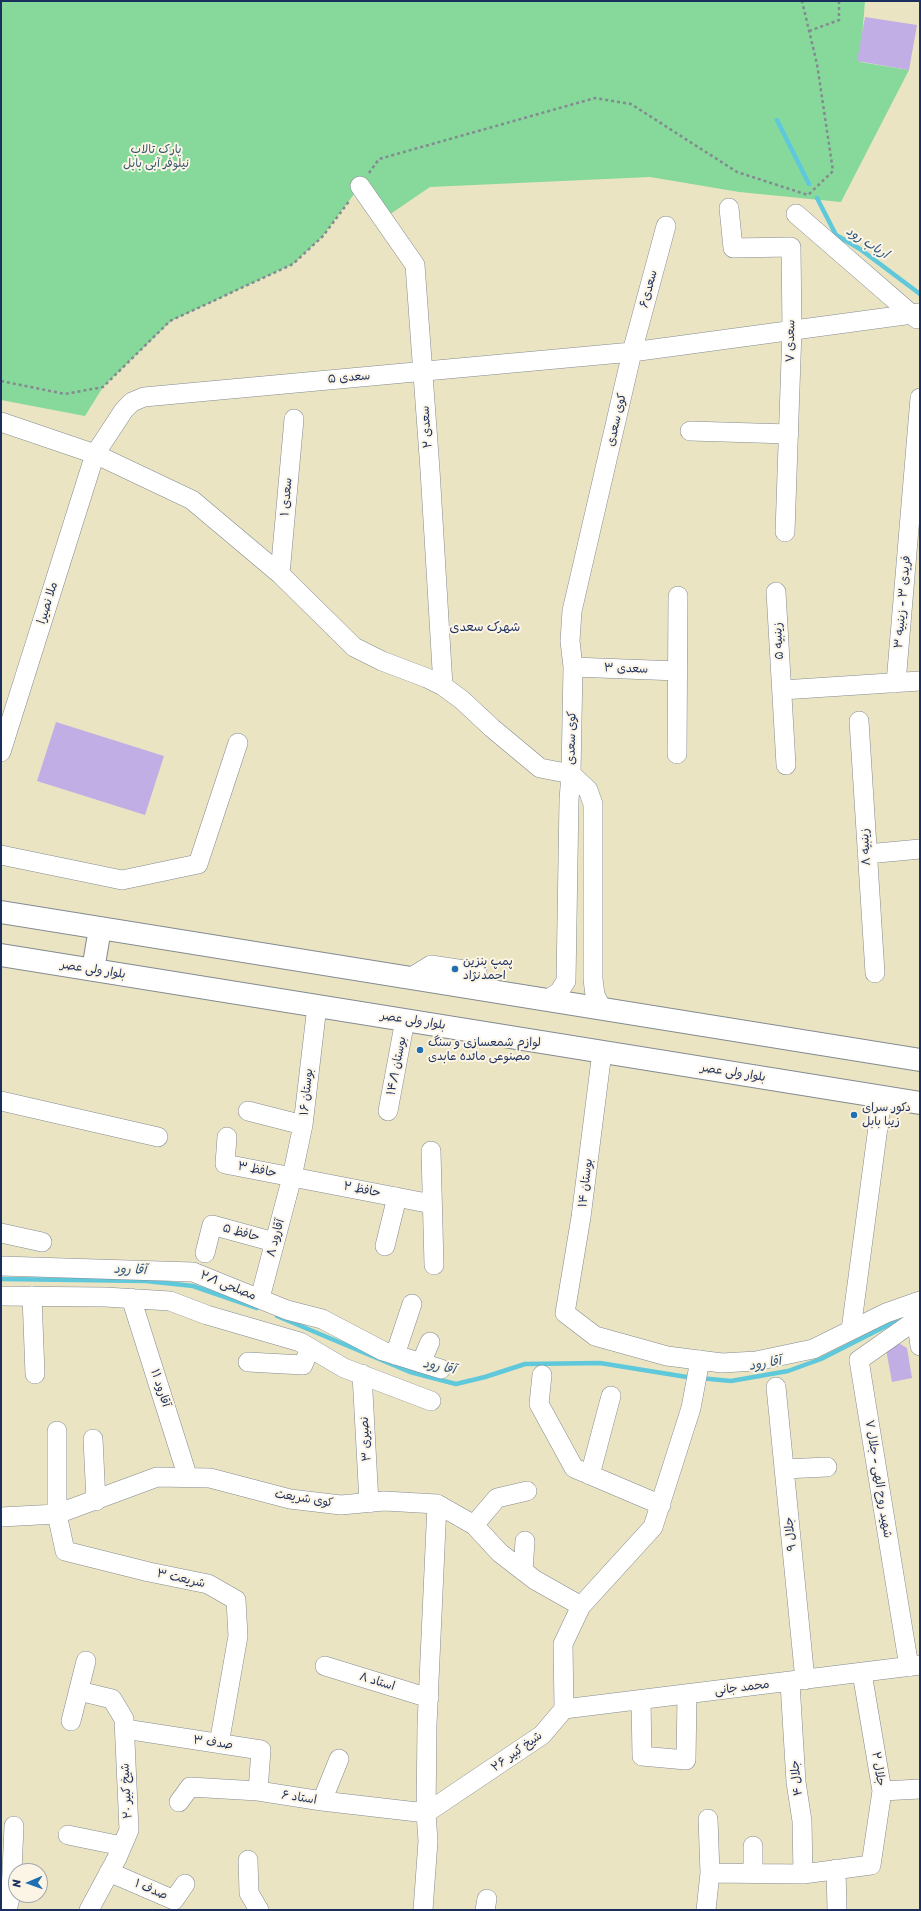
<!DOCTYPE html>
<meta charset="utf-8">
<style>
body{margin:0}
#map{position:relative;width:921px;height:1911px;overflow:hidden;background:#ebe4c2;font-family:Sriracha,sans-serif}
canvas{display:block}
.frame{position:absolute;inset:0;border:2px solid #1b2f5e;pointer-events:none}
.north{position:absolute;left:8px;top:1863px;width:40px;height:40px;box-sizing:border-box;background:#fcf5e5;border:1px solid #a2a6af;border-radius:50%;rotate:268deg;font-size:11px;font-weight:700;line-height:16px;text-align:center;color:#1b2f5e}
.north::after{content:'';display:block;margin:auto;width:14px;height:18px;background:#1f6fb2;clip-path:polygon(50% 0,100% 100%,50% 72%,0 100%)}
</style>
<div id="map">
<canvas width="921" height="1911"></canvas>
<div class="frame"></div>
<div class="north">N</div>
</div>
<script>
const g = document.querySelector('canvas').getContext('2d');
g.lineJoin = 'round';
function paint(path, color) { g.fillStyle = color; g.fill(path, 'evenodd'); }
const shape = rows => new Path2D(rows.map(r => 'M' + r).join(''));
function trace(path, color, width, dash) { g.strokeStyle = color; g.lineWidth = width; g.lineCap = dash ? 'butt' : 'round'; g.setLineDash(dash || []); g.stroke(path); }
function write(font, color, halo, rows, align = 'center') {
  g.font = font + ' Sriracha,"Playpen Sans Arabic",sans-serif'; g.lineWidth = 4; g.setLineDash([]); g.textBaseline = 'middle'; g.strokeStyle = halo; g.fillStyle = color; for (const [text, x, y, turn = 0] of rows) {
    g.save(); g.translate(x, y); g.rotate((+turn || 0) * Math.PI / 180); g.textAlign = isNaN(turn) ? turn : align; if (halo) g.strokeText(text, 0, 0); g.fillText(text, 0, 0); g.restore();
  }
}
paint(shape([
 [1,1,865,1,860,62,909,70,841,202,739,192,650,177,430,187,383,219,360,186,322,237,293,264,171,321,103,387,85,416,1,400]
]), '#86d99a');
trace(shape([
 [777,120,809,184],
 [817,198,836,235,860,249,920,294],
 [1,1279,146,1281,193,1286,257,1308],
 [277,1316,410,1372,456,1384,485,1377,525,1364,600,1363,693,1378],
 [700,1378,731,1381,788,1371,821,1359,890,1324,901,1321]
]), '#5fc8db', 4.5);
paint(shape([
 [865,17,917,25,909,70,857,61],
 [56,722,164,756,145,815,37,781],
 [895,1341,907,1348,912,1378,892,1382,886,1349]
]), '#c1aee4');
const minor = shape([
 [360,186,415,265,430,470,443,686],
 [729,208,733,248,791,247,792,330,785,532],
 [796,214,917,319],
 [1,422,95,454,192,500,280,574,354,647,382,661,427,678,443,686,462,700,492,728,540,768,571,774,573,667,570,641,572,611,632,352,666,226],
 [690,431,789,434],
 [280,574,294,419],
 [776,592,786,765],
 [573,667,678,671],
 [896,683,920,398],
 [782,690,920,681],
 [859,721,875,973],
 [1,752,95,454,124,410,132,402,144,397,632,352,920,313],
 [677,754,678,596],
 [867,854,920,849],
 [1,855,122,880,198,864,238,743],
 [410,978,431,965,471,971,477,972,479,989],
 [547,1000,559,992,566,981,569,800,571,774,588,790,593,804,593,979,595,995,602,1009],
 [602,1052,581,1217,565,1313,595,1336,667,1356,722,1363,756,1361,813,1349,886,1313,920,1301],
 [1,1101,158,1137],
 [248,1111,303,1125],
 [388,1111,405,1020],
 [227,1137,225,1164,432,1204],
 [431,1151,434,1265],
 [1,1233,42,1242],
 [385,1246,397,1197],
 [205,1253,212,1225,274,1242],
 [1,1266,193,1272,287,1310,322,1319,383,1351,441,1369],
 [1,1296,105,1297,170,1301,207,1315,300,1342,344,1368,431,1401],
 [32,1296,35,1374],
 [131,1298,188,1478],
 [260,1298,292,1177,303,1125,317,1006],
 [915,1308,920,1346],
 [851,1330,882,1097],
 [395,1355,412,1304],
 [248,1362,303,1365,310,1348],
 [421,1363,430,1342],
 [362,1374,369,1503],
 [542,1375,539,1404,574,1468,661,1505],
 [776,1387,805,1680],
 [57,1431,57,1514,65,1551,149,1572,208,1584,236,1600,238,1636,219,1744],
 [93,1439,96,1501],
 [784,1469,827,1467],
 [590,1475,611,1396],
 [1,1517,57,1514,157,1477,210,1478,290,1499,341,1505,384,1501,437,1504,474,1525,500,1553,535,1580,581,1606],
 [474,1525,497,1498,527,1491],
 [523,1571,525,1541],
 [325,1666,429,1698],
 [909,1667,859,1360,916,1320],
 [790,1683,796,1782,802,1821,803,1874],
 [79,1691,112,1699,124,1719,129,1830,117,1858,89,1910],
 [641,1700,642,1756,686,1760,687,1695],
 [564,1709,920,1665],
 [71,1721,86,1661],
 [125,1729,261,1750,258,1791],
 [882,1791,920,1789],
 [322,1801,339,1759],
 [179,1802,190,1787,258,1791,322,1801,426,1813,427,1725,437,1504],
 [68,1835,122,1846],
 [248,1860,249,1893,259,1910],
 [836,1869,837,1910],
 [109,1872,174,1900,185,1884],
 [710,1873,803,1874,871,1865,882,1791,862,1673],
 [753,1873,753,1846],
 [7,1910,11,1894,14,1826],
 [423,1910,428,1841,426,1813,542,1735,564,1709,563,1644,581,1606,653,1527,691,1408,700,1360],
 [485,1910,487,1899],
 [706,1910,710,1873,708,1819]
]);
const major = shape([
 [1,912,920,1060],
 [1,955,920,1103],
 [93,970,100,928]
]);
trace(minor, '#838a90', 20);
trace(major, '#838a90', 24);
trace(shape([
 [809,31,839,20,839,1],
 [369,173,379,159,595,98,631,104,737,172,808,195,833,171,817,64,802,1],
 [1,381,65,394,103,387,170,321,293,264,323,236,350,200]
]), '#838a90', 2.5, [3, 3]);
trace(minor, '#fff', 19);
trace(major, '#fff', 22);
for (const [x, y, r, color] of [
 [455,969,4,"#1f6fb2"],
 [420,1050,4,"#1f6fb2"],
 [854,1115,4,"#1f6fb2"]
]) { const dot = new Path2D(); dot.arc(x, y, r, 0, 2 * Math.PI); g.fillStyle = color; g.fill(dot); trace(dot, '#fcf5e5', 1.5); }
write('12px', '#365a6d', '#fcf5e5', [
 ["پارک تالاب",156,150],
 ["نیلوفر آبی بابل",156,164]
]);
write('12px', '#1b2f5e', '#fcf5e5', [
 ["سعدی۶",649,289,-75],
 ["سعدی ۷",791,341,-89],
 ["سعدی ۵",349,378,-5],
 ["کوی سعدی",617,420,-77],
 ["سعدی ۲",427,427,-94],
 ["سعدی ۱",287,497,-85],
 ["فریدی ۳ - زینبیه ۳",903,602,-85],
 ["ملا نصیرا",48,603,-73],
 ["زینبیه ۵",779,641,-93],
 ["سعدی ۳",626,669,2],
 ["کوی سعدی",572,738,-89],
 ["زینبیه ۸",866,847,-93],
 ["بلوار ولی عصر",93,970,9],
 ["بلوار ولی عصر",413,1021,9],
 ["بوستان ۱۴/۱",397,1066,-79],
 ["بلوار ولی عصر",733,1073,9],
 ["بوستان ۱۶",307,1092,-84],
 ["حافظ ۳",257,1170,11],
 ["بوستان ۱۴",586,1183,-83],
 ["حافظ ۲",362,1190,11],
 ["حافظ ۵",241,1233,15],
 ["آقارود ۸",276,1238,-75],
 ["مصلحی ۲/۱",228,1286,22],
 ["آقارود ۱۱",160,1388,72],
 ["نصیری ۳",366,1439,-93],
 ["شهید روح الهی - جلال ۷",878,1479,81],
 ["کوی شریعت",304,1499,9],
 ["جلال ۹",791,1534,-96],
 ["شریعت ۳",181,1579,13],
 ["استاد ۸",377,1682,17],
 ["محمد جانی",742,1688,-7],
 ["صدف ۳",213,1743,8],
 ["شیخ کبیر ۲۶",517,1752,-36],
 ["جلال ۲",878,1769,81],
 ["جلال ۴",797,1778,-96],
 ["شیخ کبیر ۲۰",127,1791,-93],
 ["استاد ۶",299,1798,9],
 ["صدف ۱",151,1890,23]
]);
write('12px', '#1b2f5e', '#fcf5e5', [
 ["پمپ بنزین",463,962],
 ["احمدنژاد",463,976],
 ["لوازم شمعسازی و سنگ",428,1043],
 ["مصنوعی مائده عابدی",428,1057],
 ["دکور سرای",862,1108],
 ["زیبا بابل",862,1122]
], 'left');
write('italic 13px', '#2c557d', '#fcf5e5', [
 ["ارباب رود",867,243,33],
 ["آقا رود",130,1270,2],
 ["آقا رود",765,1364,-10],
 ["آقا رود",439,1367,12]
]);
write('13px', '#1b2f5e', '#fcf5e5', [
 ["شهرک سعدی",485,628]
]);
</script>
